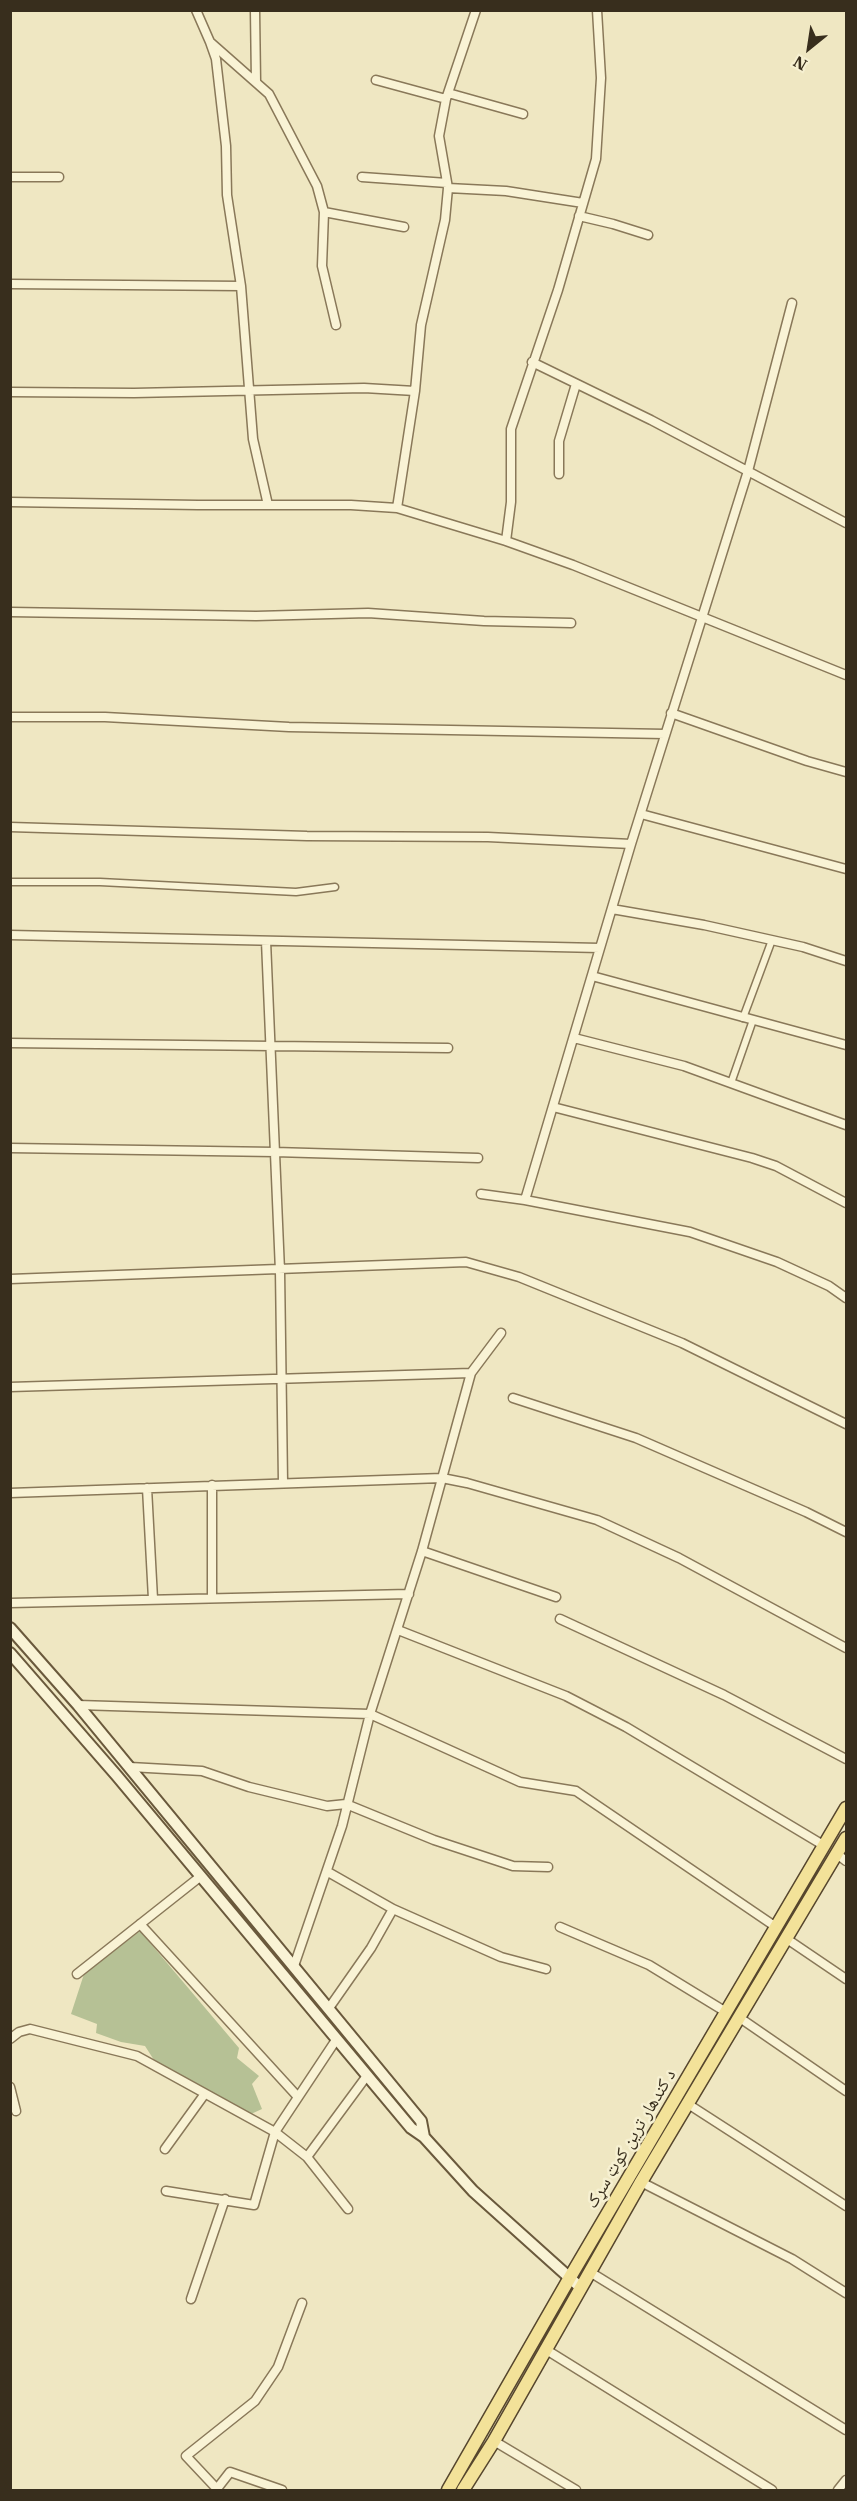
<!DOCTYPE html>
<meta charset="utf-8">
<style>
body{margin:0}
#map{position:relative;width:857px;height:2501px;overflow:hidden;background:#efe7c2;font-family:"IBM Plex Serif",serif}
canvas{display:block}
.frame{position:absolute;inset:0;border:12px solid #382e1d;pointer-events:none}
.north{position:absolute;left:779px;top:18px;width:60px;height:60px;-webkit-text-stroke:4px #f6f0d1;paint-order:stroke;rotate:210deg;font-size:16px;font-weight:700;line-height:24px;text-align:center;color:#382e1d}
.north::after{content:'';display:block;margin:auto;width:21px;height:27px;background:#382e1d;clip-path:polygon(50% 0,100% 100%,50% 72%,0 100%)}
</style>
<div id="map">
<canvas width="857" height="2501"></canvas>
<div class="frame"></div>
<div class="north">N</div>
</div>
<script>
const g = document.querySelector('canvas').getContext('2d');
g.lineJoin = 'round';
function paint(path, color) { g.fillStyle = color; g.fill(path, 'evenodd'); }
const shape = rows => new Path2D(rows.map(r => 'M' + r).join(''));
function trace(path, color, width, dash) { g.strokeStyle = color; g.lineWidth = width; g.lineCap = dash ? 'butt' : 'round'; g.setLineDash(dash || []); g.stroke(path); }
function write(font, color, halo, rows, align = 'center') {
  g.font = font + ' "IBM Plex Serif","Noto Naskh Arabic",serif'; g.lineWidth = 5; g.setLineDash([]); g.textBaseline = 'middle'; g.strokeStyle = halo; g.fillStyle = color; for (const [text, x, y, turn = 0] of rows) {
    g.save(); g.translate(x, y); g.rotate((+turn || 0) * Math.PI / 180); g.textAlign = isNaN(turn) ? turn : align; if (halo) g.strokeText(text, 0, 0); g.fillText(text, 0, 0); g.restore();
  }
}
paint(shape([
 [140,1931,239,2048,237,2058,259,2076,252,2084,262,2109,251,2114,154,2060,145,2046,121,2042,96,2033,97,2024,71,2014,84,1974]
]), '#b6c195');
const pedestrian = shape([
 [10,882,100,882,296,892,335,887],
 [743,1018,772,940],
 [731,1083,753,1020]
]);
const minor = shape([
 [196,10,210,42,269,94,317,186,324,212,322,266,336,325],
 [255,10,256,82],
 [210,42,216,59,226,146,227,195,241,286,253,439,268,505],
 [376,80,446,99],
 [448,93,523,114],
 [10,177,59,177],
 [362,177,447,183],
 [448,188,506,191,583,203],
 [324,212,404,227],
 [579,216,613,224,648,235],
 [10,284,241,286],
 [532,362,651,420,846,523],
 [10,392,134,393,364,388,415,391],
 [559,474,559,441,576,384],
 [10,502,198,505,351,505,397,508,506,541,573,565,846,675],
 [397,508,415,391,421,325,445,220,448,188,439,136,446,99,476,10],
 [506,541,511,502,511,429,558,290,596,159,601,78,597,10],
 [10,612,256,616,368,613,484,621,571,623],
 [671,713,807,761,846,772],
 [10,717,105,717,289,727,665,734],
 [641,814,846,869],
 [10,827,307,836,488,837,631,844],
 [612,909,704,925,803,947,846,961],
 [10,935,600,948],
 [266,941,280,1271,283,1482],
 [592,976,846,1045],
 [574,1038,684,1066,846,1125],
 [10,1043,448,1048],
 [553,1107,752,1158,776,1166,846,1203],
 [10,1148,275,1152,478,1158],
 [481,1194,525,1200,690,1232,777,1262,829,1286,846,1298],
 [525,1200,631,844,748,471,792,303],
 [10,1279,466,1262,519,1277,682,1343,846,1424],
 [10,1387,471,1373],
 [513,1398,636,1438,806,1512,846,1532],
 [147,1488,153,1599],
 [10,1493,442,1478,467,1483,597,1520,679,1558,846,1648],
 [422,1551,556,1597],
 [212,1598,212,1485],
 [10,1603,409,1594],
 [560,1619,724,1695,846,1759],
 [398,1630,566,1696,626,1727,823,1845],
 [78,1705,370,1714,520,1782,576,1791,776,1927],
 [130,1767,202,1771,249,1787,327,1806,346,1804,434,1840,513,1866,548,1867],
 [837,1854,846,1861],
 [328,1872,393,1909,501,1957,546,1969],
 [140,1924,298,2097],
 [560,1927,649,1965,726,2012],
 [787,1939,846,1979],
 [294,1966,342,1826,370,1714,422,1551,471,1373,501,1333],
 [77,1974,201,1876],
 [329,2008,371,1948,393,1909],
 [740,2018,846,2091],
 [10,2039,19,2032,30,2029,137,2056,275,2132,307,2157,348,2209],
 [10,2087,16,2111],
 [688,2104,846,2206],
 [165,2149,204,2095],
 [307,2157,366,2077],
 [641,2182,792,2259,846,2293],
 [166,2191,254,2205,275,2132,336,2040],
 [590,2272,846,2430],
 [191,2299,225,2199],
 [545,2349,772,2490],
 [494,2441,576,2490],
 [217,2489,186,2456,255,2401,278,2367,302,2303],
 [216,2490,230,2472,282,2490],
 [838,2490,846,2480]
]);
const secondary = shape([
 [10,1628,78,1705,421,2121,424,2137],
 [10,1653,117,1776,411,2128,424,2137,473,2191,581,2288]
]);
const primary = shape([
 [448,2490,569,2279,846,1808],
 [463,2490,494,2441,641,2182,846,1838]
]);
trace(pedestrian, '#897859', 9);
trace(minor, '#897859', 11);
trace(secondary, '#6a593c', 14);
trace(primary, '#56462d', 15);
trace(pedestrian, '#f9f3d5', 6);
trace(minor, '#f9f3d5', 8);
trace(secondary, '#f9f3d5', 10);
trace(primary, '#f3e299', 12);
write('18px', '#382e1d', '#f6f0d1', [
 ["د کندهار ترين کوټ سړک",631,2139,-59]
]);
</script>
